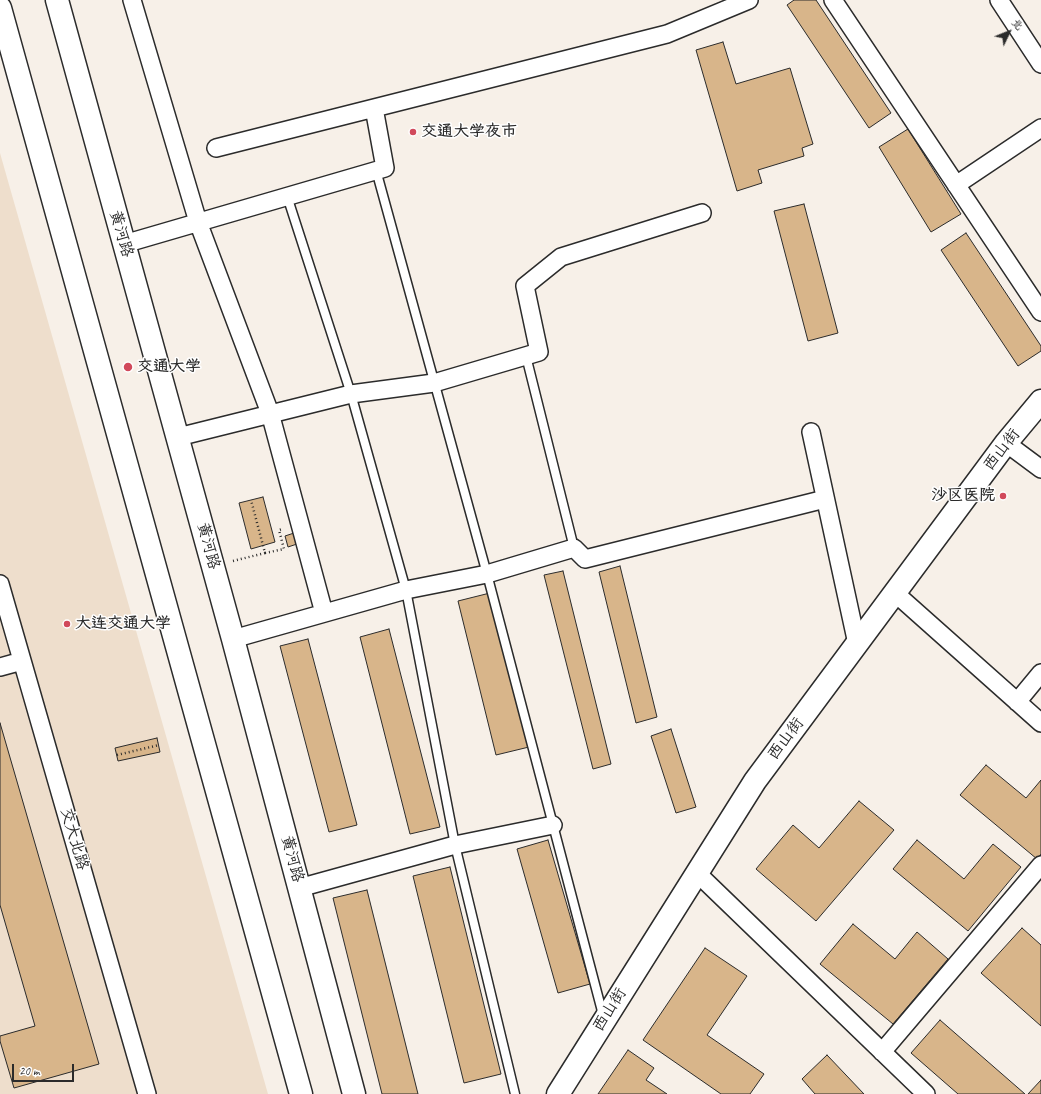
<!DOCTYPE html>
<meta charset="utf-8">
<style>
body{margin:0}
#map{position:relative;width:1041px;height:1094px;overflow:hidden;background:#f7f0e8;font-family:Caveat,"LXGW WenKai TC",sans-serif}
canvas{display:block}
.north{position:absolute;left:989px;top:12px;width:40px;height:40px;-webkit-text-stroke:3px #fff;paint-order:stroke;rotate:47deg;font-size:11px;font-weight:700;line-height:16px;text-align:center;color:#2b2b2b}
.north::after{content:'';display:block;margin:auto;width:14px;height:18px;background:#2b2b2b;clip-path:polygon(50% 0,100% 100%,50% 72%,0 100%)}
.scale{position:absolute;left:12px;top:1064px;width:62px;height:18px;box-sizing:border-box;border:2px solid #2b2b2b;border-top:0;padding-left:5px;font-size:12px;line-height:14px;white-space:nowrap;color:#2b2b2b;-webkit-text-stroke:3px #fff;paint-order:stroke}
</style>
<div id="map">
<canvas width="1041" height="1094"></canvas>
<div class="north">北</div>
<div class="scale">20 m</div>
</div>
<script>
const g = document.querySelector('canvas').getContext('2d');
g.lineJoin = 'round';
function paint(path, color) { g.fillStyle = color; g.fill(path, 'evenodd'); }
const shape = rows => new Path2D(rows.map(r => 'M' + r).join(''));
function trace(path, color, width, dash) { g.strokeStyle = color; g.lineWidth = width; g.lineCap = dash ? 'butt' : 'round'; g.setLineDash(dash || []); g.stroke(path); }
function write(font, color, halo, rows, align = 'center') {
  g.font = font + ' Caveat,"LXGW WenKai TC",sans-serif'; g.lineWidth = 3; g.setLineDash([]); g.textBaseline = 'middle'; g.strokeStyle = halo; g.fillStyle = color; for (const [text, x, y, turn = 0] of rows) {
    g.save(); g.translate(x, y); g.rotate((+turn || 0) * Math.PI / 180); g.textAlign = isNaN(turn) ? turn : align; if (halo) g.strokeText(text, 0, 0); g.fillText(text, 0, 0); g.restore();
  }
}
paint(shape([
 [0,153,268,1094,0,1094]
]), '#eedecc');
const building = shape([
 [794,0,816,0,891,113,869,128,787,5,794,0],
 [723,42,736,84,790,68,813,144,802,148,804,156,758,170,762,183,737,191,696,50,723,42],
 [908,129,961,214,931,232,879,147,908,129],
 [804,204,838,333,808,341,774,211,804,204],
 [966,233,1041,346,1041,351,1018,366,941,250,966,233],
 [263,497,275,542,251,549,239,503,263,497],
 [297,532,300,543,288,547,285,536,297,532],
 [620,566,657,717,636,723,599,572,620,566],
 [563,571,611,764,593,769,544,575,563,571],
 [490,593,529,747,496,755,458,601,490,593],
 [389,629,440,827,410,834,360,637,389,629],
 [308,639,357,825,329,832,280,646,308,639],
 [0,723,99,1064,14,1088,0,1041,0,1036,35,1026,0,905,0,723],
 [671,729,696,807,676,813,651,736,671,729],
 [157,738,160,752,118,761,115,748,157,738],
 [986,765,1026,798,1041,780,1041,854,1037,859,960,795,986,765],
 [859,801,894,830,816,921,756,869,793,825,819,848,859,801],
 [548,840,590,984,558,993,517,849,548,840],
 [917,840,964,879,993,844,1021,867,968,931,893,869,917,840],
 [450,867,501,1074,464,1083,413,876,450,867],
 [367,890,418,1094,382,1094,333,898,367,890],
 [853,924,895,959,917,932,948,959,893,1024,820,964,853,924],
 [1022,928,1041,945,1041,1026,981,973,1022,928],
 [705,948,747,976,707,1035,764,1074,750,1094,721,1094,643,1040,705,948],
 [940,1020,1025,1094,958,1094,911,1053,940,1020],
 [628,1050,654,1068,646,1080,667,1094,598,1094,628,1050],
 [827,1055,864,1094,815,1094,802,1079,827,1055],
 [1041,1080,1041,1094,1028,1094,1041,1080]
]);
paint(building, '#d8b58a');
trace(building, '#2b2b2b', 1);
const lane = shape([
 [376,170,487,574,603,1015],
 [287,196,351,394,406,590,455,845,515,1094],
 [526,356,574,548]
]);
const street = shape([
 [132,0,198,222,270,413,324,613],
 [833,0,1041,312],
 [999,0,1041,64],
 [216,148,667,34,749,0],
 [956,185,1041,128],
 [124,244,385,168,374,108],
 [811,432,857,644],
 [178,437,351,394,434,383,539,352,525,286,561,257,702,213],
 [1006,443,1041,469],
 [0,584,147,1094],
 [895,593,1041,723],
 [233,639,406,590,487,574,574,548,585,559,825,499],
 [0,667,22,661],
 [1017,702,1041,673],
 [697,873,926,1094],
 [299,888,455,845,553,825],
 [882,1052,1041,865]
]);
const secondary = shape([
 [558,1094,755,781,1006,443,1041,401]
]);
const primary = shape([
 [57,0,233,639,354,1094],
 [0,8,301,1094]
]);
trace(lane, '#2b2b2b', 11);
trace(street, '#2b2b2b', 20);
trace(secondary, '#2b2b2b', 25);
trace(primary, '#2b2b2b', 25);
trace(shape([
 [265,553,284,549,279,530,282,529],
 [233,561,265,553,251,500],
 [117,755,159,745]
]), '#2b2b2b', 2.5, [1, 3]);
trace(lane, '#fff', 8);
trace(street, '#fff', 17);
trace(secondary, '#fff', 22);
trace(primary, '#fff', 22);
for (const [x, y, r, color] of [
 [413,132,4,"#d1495b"],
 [128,367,5,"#d1495b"],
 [1003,496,4,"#d1495b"],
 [67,624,4,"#d1495b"]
]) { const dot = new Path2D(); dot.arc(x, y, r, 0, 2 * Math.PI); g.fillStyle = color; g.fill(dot); trace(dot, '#fff', 1.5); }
write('bold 16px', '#2b2b2b', '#fff', [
 ["交通大学夜巿",421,132],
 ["交通大学",137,367],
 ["沙区医院",995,496,"right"],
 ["大连交通大学",75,624]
], 'left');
write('16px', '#2b2b2b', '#fff', [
 ["黄河路",121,234,74],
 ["西山街",1002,450,-52],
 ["黄河路",208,546,75],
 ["西山街",786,739,-53],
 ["交大北路",74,839,74],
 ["黄河路",292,859,75],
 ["西山街",610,1010,-58]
]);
</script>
